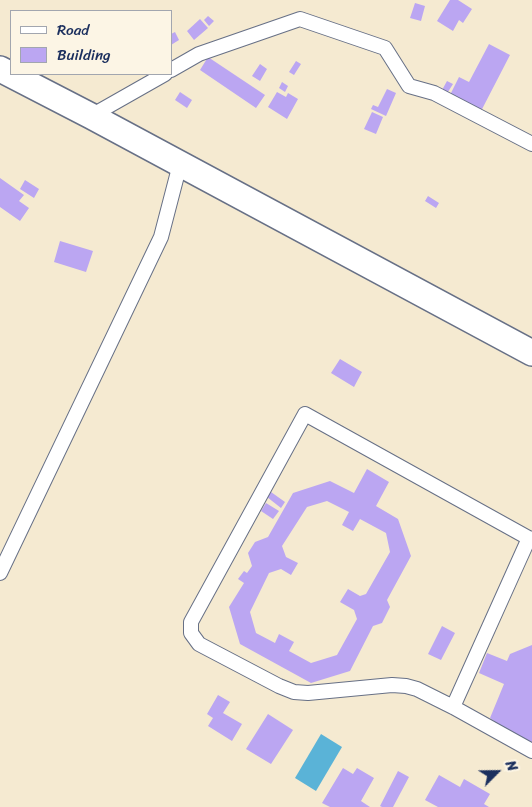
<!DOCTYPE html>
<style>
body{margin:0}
#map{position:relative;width:532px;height:807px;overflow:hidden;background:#f5ead1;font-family:Sriracha,sans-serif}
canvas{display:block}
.legend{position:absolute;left:10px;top:10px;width:162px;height:65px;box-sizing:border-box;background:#fcf5e5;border:1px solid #a2a6af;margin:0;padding:6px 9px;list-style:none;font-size:15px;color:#1b2f5e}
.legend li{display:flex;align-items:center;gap:10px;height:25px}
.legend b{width:25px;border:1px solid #a2a6af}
.north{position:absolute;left:472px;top:747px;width:50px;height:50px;-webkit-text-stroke:4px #fcf5e5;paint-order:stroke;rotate:67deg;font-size:14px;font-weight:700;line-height:20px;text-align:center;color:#1b2f5e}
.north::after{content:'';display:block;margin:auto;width:18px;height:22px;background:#1b2f5e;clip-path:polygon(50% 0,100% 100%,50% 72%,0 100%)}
</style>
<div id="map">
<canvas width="532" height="807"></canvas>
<ul class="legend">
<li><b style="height:6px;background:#fff"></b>Road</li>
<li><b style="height:14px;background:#bba6f2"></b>Building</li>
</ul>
<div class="north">N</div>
</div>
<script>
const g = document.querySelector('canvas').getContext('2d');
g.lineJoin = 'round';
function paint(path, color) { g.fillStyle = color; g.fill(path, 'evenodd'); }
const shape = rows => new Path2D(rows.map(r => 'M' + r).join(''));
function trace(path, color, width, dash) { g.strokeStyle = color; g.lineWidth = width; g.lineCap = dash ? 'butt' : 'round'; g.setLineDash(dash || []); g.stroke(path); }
paint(shape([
 [321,734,342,747,316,791,295,778]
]), '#5ab3d7');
paint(shape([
 [450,0,458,0,472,9,463,23,459,20,453,31,437,21],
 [415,3,425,6,421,21,410,18],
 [208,16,214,21,209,26,204,20],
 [200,19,208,28,194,40,187,31],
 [175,32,179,40,171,45,171,34],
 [489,44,510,55,479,115,448,99,459,77,469,82],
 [208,57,265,95,256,108,200,70],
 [296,61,301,64,294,75,289,72],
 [260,64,267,69,260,81,252,76],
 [447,81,453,84,446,95,441,92],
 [282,82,288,86,285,92,279,88],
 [387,89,396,93,386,116,371,109,373,105,378,107],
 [180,92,192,100,187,108,175,100],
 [277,92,286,97,288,93,298,99,287,119,268,107],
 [372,112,383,117,376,134,364,129],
 [0,178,24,195,19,201,29,208,20,221,0,207],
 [25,180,39,189,34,198,20,189],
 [428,196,439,203,436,208,425,201],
 [60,241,93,251,86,272,54,262],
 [340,359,362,372,354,387,331,373],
 [367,469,389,482,376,506,398,519,411,556,387,600,390,607,382,623,373,626,350,671,311,683,240,644,229,607,244,583,238,579,244,571,247,573,252,566,248,553,255,542,268,537,293,493,330,481,354,493],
 [327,501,349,512,342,525,353,531,360,519,386,533,390,552,366,594,360,596,348,589,340,602,354,610,357,619,337,655,311,663,289,651,294,642,279,634,275,643,256,633,250,612,269,573,281,569,291,575,298,563,286,557,282,546,307,507],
 [271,492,285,502,281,508,267,497],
 [266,503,279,511,273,519,261,511],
 [442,626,455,633,441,660,428,654],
 [532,645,532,742,517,739,490,718,504,684,479,673,487,653,507,661,510,654],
 [218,695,230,702,223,713,242,724,232,741,208,726,213,718,207,714],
 [268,714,293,730,271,764,246,749],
 [343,768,353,774,357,768,374,778,361,801,370,807,330,807,322,803],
 [398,771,409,777,393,807,382,807,380,806],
 [439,775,460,787,464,779,490,794,484,804,489,807,438,807,425,800]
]), '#bba6f2');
const street = shape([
 [171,70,199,54,300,19,385,48,409,86,434,93,532,144],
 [91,116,165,74],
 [532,540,305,414,191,622,191,633,199,644,279,686,294,692,308,693,392,685,406,686,417,689,453,707,532,751],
 [0,573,161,237,180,164],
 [453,707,529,538]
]);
const highway = shape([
 [0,69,91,116,532,353]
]);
trace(street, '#677086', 16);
trace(highway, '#677086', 28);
trace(street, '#fff', 14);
trace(highway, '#fff', 25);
</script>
